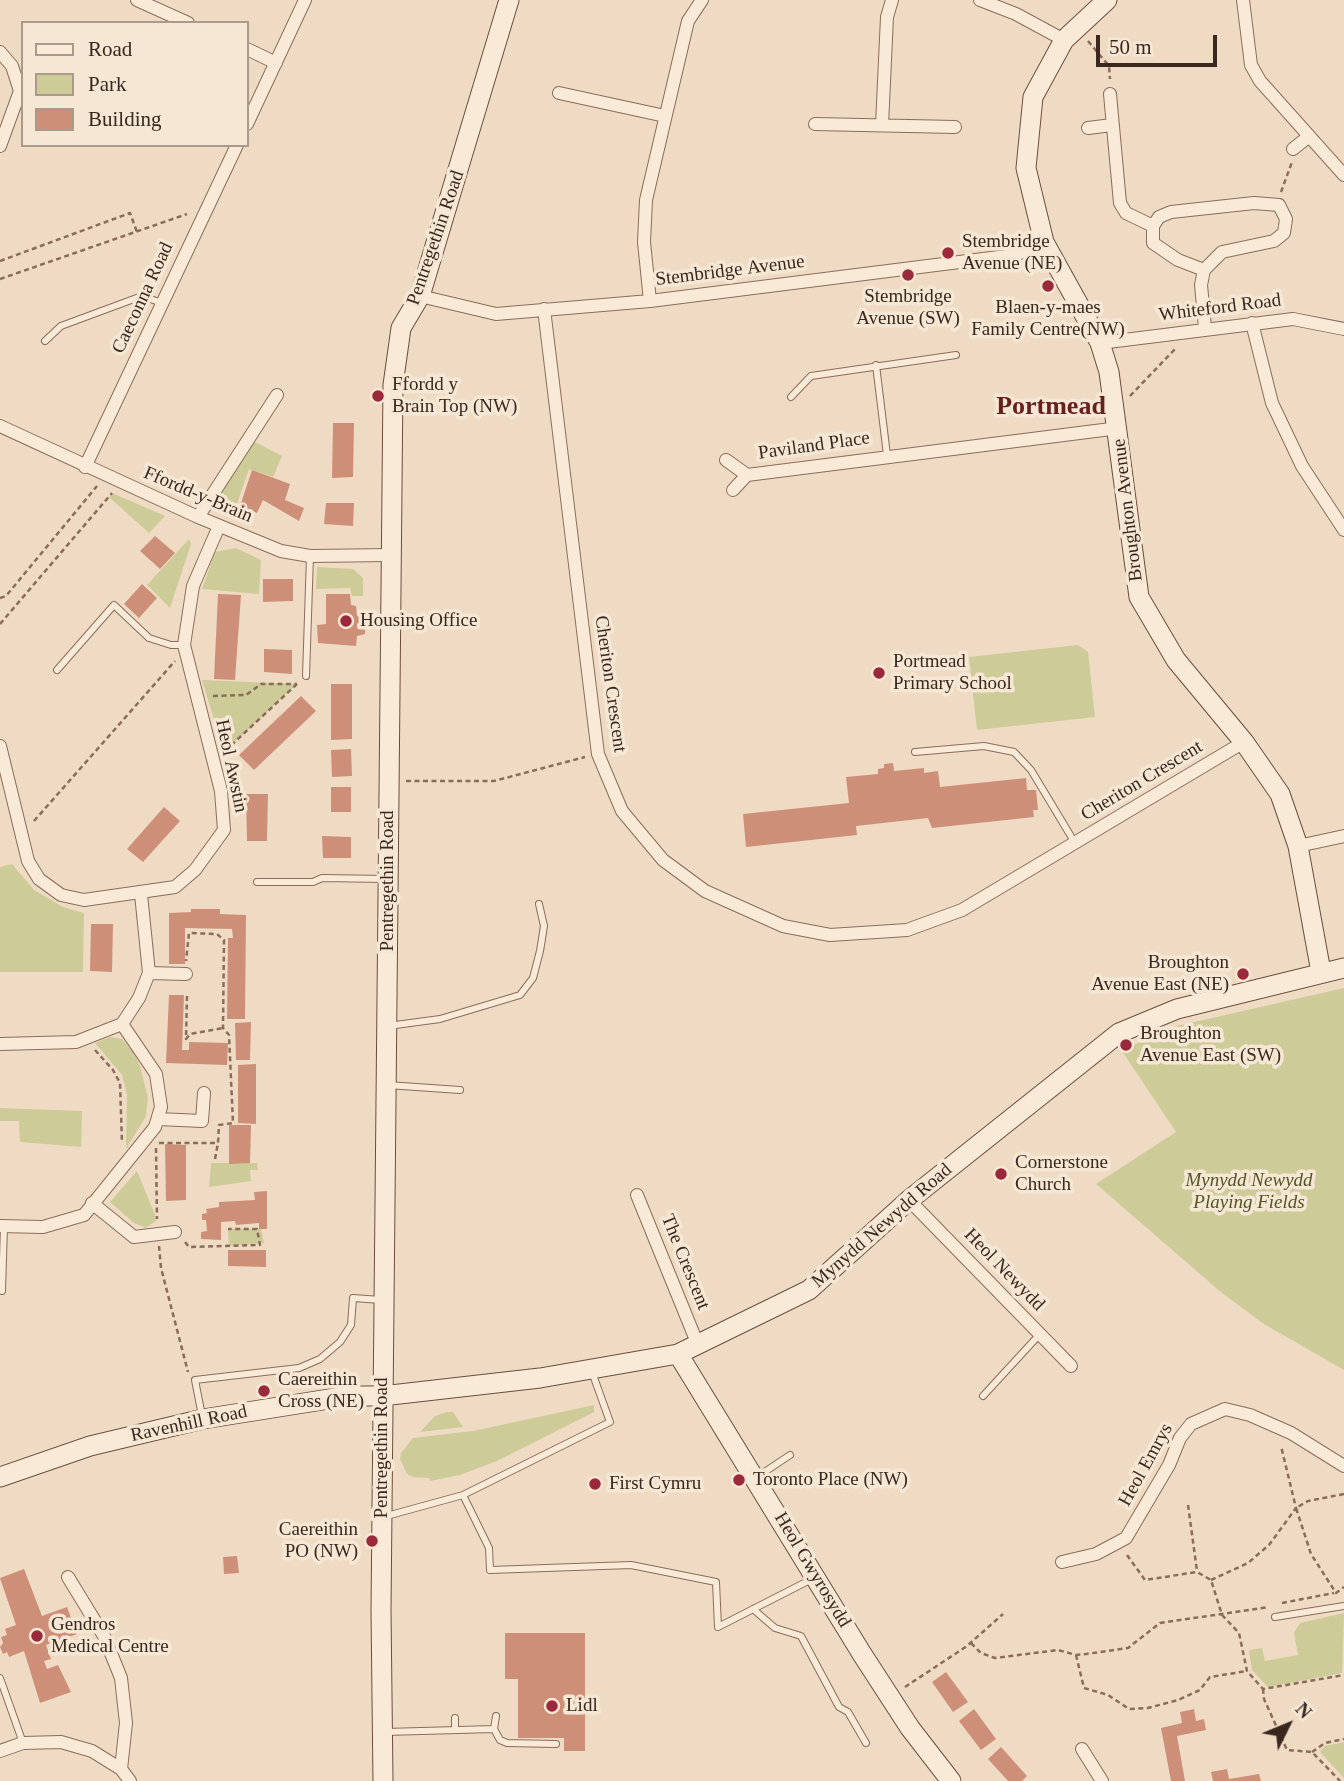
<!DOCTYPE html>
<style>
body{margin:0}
#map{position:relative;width:1344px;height:1781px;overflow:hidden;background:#efdbc4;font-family:Georgia,serif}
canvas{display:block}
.legend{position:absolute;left:21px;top:21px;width:228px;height:126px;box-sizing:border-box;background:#f6e7d4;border:2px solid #ab9a8b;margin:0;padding:9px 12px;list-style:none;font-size:21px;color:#3a271e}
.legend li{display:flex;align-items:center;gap:14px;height:35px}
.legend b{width:35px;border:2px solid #ab9a8b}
.north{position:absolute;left:1253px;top:1690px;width:70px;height:70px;-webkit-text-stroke:5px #f6e7d4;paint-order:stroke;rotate:47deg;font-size:19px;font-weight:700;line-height:28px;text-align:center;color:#3a271e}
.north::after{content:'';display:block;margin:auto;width:24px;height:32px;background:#3a271e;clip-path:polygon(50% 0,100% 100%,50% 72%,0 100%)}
.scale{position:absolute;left:1096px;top:35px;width:121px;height:32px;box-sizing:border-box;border:4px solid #3a271e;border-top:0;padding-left:9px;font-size:21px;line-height:24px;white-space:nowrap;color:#3a271e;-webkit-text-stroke:5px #f6e7d4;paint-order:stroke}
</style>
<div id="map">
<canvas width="1344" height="1781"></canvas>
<ul class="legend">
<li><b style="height:9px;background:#f9ead8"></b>Road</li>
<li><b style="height:19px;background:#cdcb98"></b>Park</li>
<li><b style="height:19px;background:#ce8f79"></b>Building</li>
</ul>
<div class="north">N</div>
<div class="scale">50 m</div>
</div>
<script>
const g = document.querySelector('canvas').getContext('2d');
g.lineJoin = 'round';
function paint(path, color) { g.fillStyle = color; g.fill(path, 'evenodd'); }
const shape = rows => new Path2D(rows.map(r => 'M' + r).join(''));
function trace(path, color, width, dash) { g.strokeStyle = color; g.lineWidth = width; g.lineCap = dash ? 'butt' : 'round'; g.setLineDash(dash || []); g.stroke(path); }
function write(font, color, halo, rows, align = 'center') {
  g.font = font + ' Georgia,serif'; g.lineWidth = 7; g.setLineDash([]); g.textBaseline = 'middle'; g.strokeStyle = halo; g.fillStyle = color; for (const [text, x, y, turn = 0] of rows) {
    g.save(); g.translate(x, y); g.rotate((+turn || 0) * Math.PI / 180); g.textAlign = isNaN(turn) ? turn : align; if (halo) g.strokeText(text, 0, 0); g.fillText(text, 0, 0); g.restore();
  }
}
paint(shape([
 [255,442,282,456,273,477,249,469,237,504,253,512,249,521,225,510,217,493,250,444],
 [112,493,165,516,149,533,109,497],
 [189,539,191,544,170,608,147,585],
 [236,548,261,560,259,594,202,589,215,552],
 [317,567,353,569,363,578,363,596,352,596,350,588,316,589],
 [1078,645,1088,652,1095,717,977,730,969,657],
 [202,680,297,684,224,752],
 [12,864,34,890,63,907,84,913,83,972,0,972,0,867],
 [1344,988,1344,1370,1264,1324,1222,1293,1096,1184,1176,1132,1122,1051,1168,1028],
 [110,1037,122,1039,133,1052,140,1066,148,1098,146,1116,126,1149,127,1094,122,1075,95,1043],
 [0,1108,82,1111,81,1147,20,1142,19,1121,0,1121],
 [211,1163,257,1163,258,1170,250,1170,251,1181,209,1187],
 [137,1171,157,1220,146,1228,134,1223,110,1202],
 [228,1229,261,1229,264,1243,229,1246],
 [594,1405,594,1412,497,1461,460,1475,430,1481,429,1478,413,1477,407,1474,400,1459,401,1453,413,1438,473,1431],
 [447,1412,453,1412,463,1427,420,1432,435,1416],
 [1344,1613,1342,1673,1268,1687,1252,1670,1249,1650,1262,1648,1265,1661,1298,1655,1294,1633,1300,1623],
 [1344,1742,1344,1778,1320,1752,1325,1746]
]), '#cdcb98');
paint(shape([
 [333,423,354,423,353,477,332,478],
 [252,470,290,484,285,500,304,508,299,521,263,500,257,513,240,506],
 [326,503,354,503,353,526,324,524],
 [155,536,175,553,160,569,140,551],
 [263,579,293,579,293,601,263,602],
 [142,584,157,598,139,618,124,604],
 [218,594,241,595,235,680,214,679],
 [326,594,350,594,351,605,356,606,357,616,366,618,365,634,357,636,356,646,318,643,317,625,326,624],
 [264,649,292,650,292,674,264,672],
 [331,684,352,684,352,739,331,740],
 [301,696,316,711,254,770,239,755],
 [351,749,352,776,332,777,331,750],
 [893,763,894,771,924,768,924,773,938,771,940,787,1026,778,1027,790,1036,790,1038,810,1033,810,1034,817,932,828,928,818,856,826,857,835,746,847,743,814,849,803,846,777,878,774,878,769,884,768,884,764],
 [331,787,351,787,351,812,331,812],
 [246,794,268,794,267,841,247,841],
 [164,807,180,821,143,862,127,849],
 [322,836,351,837,351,858,323,858],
 [191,909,220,909,220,914,246,915,245,1019,227,1019,228,938,233,938,232,929,185,928,185,964,169,964,169,913,191,912],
 [91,924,113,924,112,972,90,971],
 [169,995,184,995,182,1050,189,1050,189,1042,228,1043,227,1065,166,1063],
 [251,1022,250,1060,236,1060,235,1023],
 [256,1064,256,1124,238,1123,238,1065],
 [229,1125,251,1125,250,1163,229,1164],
 [165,1144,186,1145,186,1200,166,1201],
 [267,1191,267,1229,259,1229,259,1223,236,1225,235,1221,221,1222,221,1240,201,1239,201,1232,207,1231,206,1220,202,1220,202,1214,207,1213,206,1209,219,1207,219,1202,255,1200,254,1192],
 [228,1250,266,1250,266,1267,228,1266],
 [237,1556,239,1573,224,1574,223,1557],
 [24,1569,42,1616,67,1607,77,1634,46,1645,51,1659,44,1661,47,1669,58,1665,71,1692,40,1703,24,1651,9,1657,7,1652,3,1654,0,1647,3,1643,1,1637,7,1635,5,1629,16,1625,0,1578],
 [505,1633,585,1633,585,1751,564,1751,564,1738,518,1738,518,1679,505,1679],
 [946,1672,968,1702,953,1712,932,1682],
 [974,1709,996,1739,981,1750,959,1721],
 [1194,1709,1196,1721,1204,1719,1206,1730,1177,1736,1185,1781,1171,1781,1161,1728,1182,1723,1180,1712],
 [1001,1747,1027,1776,1022,1781,1008,1781,988,1759],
 [1227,1769,1229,1779,1259,1774,1261,1781,1213,1781,1211,1772]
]), '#ce8f79');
const lane = shape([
 [45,341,61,326,142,296,162,303],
 [876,365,887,455],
 [791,397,811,376,956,355],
 [57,670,114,605,149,638,171,645,184,645],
 [306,676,310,556],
 [915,752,984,746,1014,752,1031,770,1075,843],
 [257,882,313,882,322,878,386,879],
 [388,1026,440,1019,520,995,533,978,540,951,544,926,539,904],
 [387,1085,460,1090],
 [2,1291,4,1226],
 [983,1396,1040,1334],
 [202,1416,195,1380,299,1368,320,1359,340,1342,351,1325,353,1298,381,1300],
 [757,1477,790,1455],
 [463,1495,489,1548,490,1570,631,1565,716,1582,718,1627,812,1579],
 [383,1517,463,1495,610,1422,592,1372],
 [753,1609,775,1628,801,1636,839,1707,848,1712,866,1743],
 [1275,1617,1344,1606],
 [0,1678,23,1743],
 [496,1716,494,1729,500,1740,507,1743,556,1744],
 [455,1718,455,1730],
 [385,1732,494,1729]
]);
const street = shape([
 [137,0,188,23],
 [980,0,1016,14,1064,40],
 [1243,0,1251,65,1260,81,1344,175],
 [247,49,276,63],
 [0,52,12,66,20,91,0,146],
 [559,93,665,116],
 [1110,94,1120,203,1126,213,1153,226],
 [247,124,305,0],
 [815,124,955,127],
 [882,125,887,17,892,0],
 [1088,128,1112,125],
 [1293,149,1308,137],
 [1204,270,1178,260,1153,243,1153,226,1159,217,1171,212,1254,203,1279,205,1286,219,1284,233,1274,241,1222,252,1204,270,1201,285,1205,328],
 [420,296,496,314,650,301,1015,255,1044,242],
 [650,301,644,242,646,200,688,21,702,0],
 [544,309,598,754,622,811,663,860,705,891,783,926,830,935,907,930,962,910,1244,742],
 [1252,323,1272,403,1302,466,1344,530],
 [1100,343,1293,319,1344,329],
 [0,426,198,517,281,551,310,556,391,555],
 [726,460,747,475],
 [85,467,237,145],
 [733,490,747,475,1119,428],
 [198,517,277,395],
 [0,746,28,861,39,879,61,895,84,900,175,887,195,870,224,830,221,791,184,645,193,586,219,526],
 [1298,846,1344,836],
 [149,973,186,974],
 [0,1044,76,1042,122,1024,139,998,149,973,141,894],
 [158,1119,202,1121,204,1093],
 [637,1195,698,1345],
 [909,1200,1071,1366],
 [92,1203,134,1237,175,1232],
 [0,1226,43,1227,84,1215,155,1127,161,1107,156,1074,122,1024],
 [1062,1562,1096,1554,1126,1538,1169,1465,1180,1438,1191,1424,1225,1409,1250,1415,1291,1433,1344,1466],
 [68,1577,104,1636,121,1678,126,1723,121,1769],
 [1082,1749,1102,1781],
 [0,1751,23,1743,61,1742,92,1751,121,1769,130,1781]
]);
const secondary = shape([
 [1107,0,1064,40,1033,97,1026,168,1044,242,1100,343,1109,372,1139,597,1176,660,1244,742,1280,794,1298,846,1321,972],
 [678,1354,862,1654,910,1728,951,1781],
 [0,1477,90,1446,203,1419,348,1396,382,1396,540,1378,678,1354,809,1290,909,1200,1119,1033,1177,1009,1344,968],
 [383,1781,381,1610,393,385,401,328,420,296,509,0]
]);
trace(lane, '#8a6c5a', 8);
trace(street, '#8a6c5a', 14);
trace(secondary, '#6c4d3d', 21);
trace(shape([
 [1088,41,1109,66,1110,79],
 [1281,192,1292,162],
 [0,261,130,213,137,232],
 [0,279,187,214],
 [1130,396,1176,348],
 [0,598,6,596,97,486],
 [0,624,112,493],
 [213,696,246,695,261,684,297,684],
 [225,751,297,684],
 [406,781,494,781,585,757],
 [34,821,175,661],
 [187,996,186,1039,190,1034,223,1028],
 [95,1050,113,1070,120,1083,122,1143],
 [159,1143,218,1143,219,1125,233,1123,229,1035,223,1028,224,940,217,934,189,933,186,961],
 [156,1148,157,1219],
 [215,1159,218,1143],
 [185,1242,189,1247,260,1245,257,1229,228,1229],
 [159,1246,161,1268,188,1372],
 [1344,1494,1308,1501,1296,1508,1311,1554,1336,1593,1344,1587],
 [1188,1505,1197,1571],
 [1127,1555,1145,1580,1197,1572,1211,1580,1222,1615,1239,1633,1247,1671,1263,1689,1344,1675],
 [1211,1580,1248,1563,1269,1545,1296,1508,1281,1446],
 [1282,1603,1334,1593],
 [971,1643,981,1653,995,1658,1058,1650,1076,1655,1086,1654,1128,1648,1160,1623,1269,1607],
 [1076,1655,1084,1688,1108,1695,1129,1709,1148,1708,1178,1700,1200,1690,1210,1677,1247,1671],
 [905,1687,967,1646,1003,1614],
 [1263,1689,1264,1699,1287,1750,1312,1752,1340,1781],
 [1312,1752,1325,1743,1344,1739]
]), '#8a6c5a', 2.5, [5, 3.5]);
trace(lane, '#f9ead8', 6);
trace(street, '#f9ead8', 12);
trace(secondary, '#f9ead8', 19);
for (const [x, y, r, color] of [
 [948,253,7,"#9a293c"],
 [908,275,7,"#9a293c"],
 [1048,286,7,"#9a293c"],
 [378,396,7,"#9a293c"],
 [346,621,7,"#9a293c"],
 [879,673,7,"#9a293c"],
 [1243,974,7,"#9a293c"],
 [1126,1045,7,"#9a293c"],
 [1001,1174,7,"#9a293c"],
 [264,1391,7,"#9a293c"],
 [739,1480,7,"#9a293c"],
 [595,1484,7,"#9a293c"],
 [372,1541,7,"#9a293c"],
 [37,1636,7,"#9a293c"],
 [552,1706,7,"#9a293c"]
]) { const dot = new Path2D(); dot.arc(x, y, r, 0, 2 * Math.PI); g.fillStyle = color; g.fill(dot); trace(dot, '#f6e7d4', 2.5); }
write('19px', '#3a271e', '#f6e7d4', [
 ["Pentregethin Road",436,238,-71],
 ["Stembridge Avenue",730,271,-7],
 ["Caeconna Road",143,298,-65],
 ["Whiteford Road",1220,308,-7],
 ["Paviland Place",814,446,-8],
 ["Ffordd-y-Brain",198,495,23],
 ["Broughton Avenue",1128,510,-97],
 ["Cheriton Crescent",610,684,82],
 ["Heol Awstin",231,766,78],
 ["Cheriton Crescent",1142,781,-31],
 ["Pentregethin Road",388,881,-90],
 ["Mynydd Newydd Road",882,1226,-41],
 ["The Crescent",685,1262,68],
 ["Heol Newydd",1004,1270,46],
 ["Ravenhill Road",189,1424,-12],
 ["Pentregethin Road",382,1448,-90],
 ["Heol Emrys",1146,1465,-61],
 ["Heol Gwyrosydd",812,1570,59]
]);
write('19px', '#3a271e', '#f6e7d4', [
 ["Stembridge",962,242],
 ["Avenue (NE)",962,264],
 ["Stembridge",908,297,"center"],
 ["Avenue (SW)",908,319,"center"],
 ["Blaen-y-maes",1048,308,"center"],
 ["Family Centre(NW)",1048,330,"center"],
 ["Ffordd y",392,385],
 ["Brain Top (NW)",392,407],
 ["Housing Office",360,621],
 ["Portmead",893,662],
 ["Primary School",893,684],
 ["Broughton",1229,963,"right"],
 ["Avenue East (NE)",1229,985,"right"],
 ["Broughton",1140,1034],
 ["Avenue East (SW)",1140,1056],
 ["Cornerstone",1015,1163],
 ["Church",1015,1185],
 ["Caereithin",278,1380],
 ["Cross (NE)",278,1402],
 ["Toronto Place (NW)",753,1480],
 ["First Cymru",609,1484],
 ["Caereithin",358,1530,"right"],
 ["PO (NW)",358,1552,"right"],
 ["Gendros",51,1625],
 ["Medical Centre",51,1647],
 ["Lidl",566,1706]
], 'left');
write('italic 19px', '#525625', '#f6e7d4', [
 ["Mynydd Newydd",1249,1181],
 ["Playing Fields",1249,1203]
]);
write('bold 26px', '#67211d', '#f6e7d4', [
 ["Portmead",1051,407]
]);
</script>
